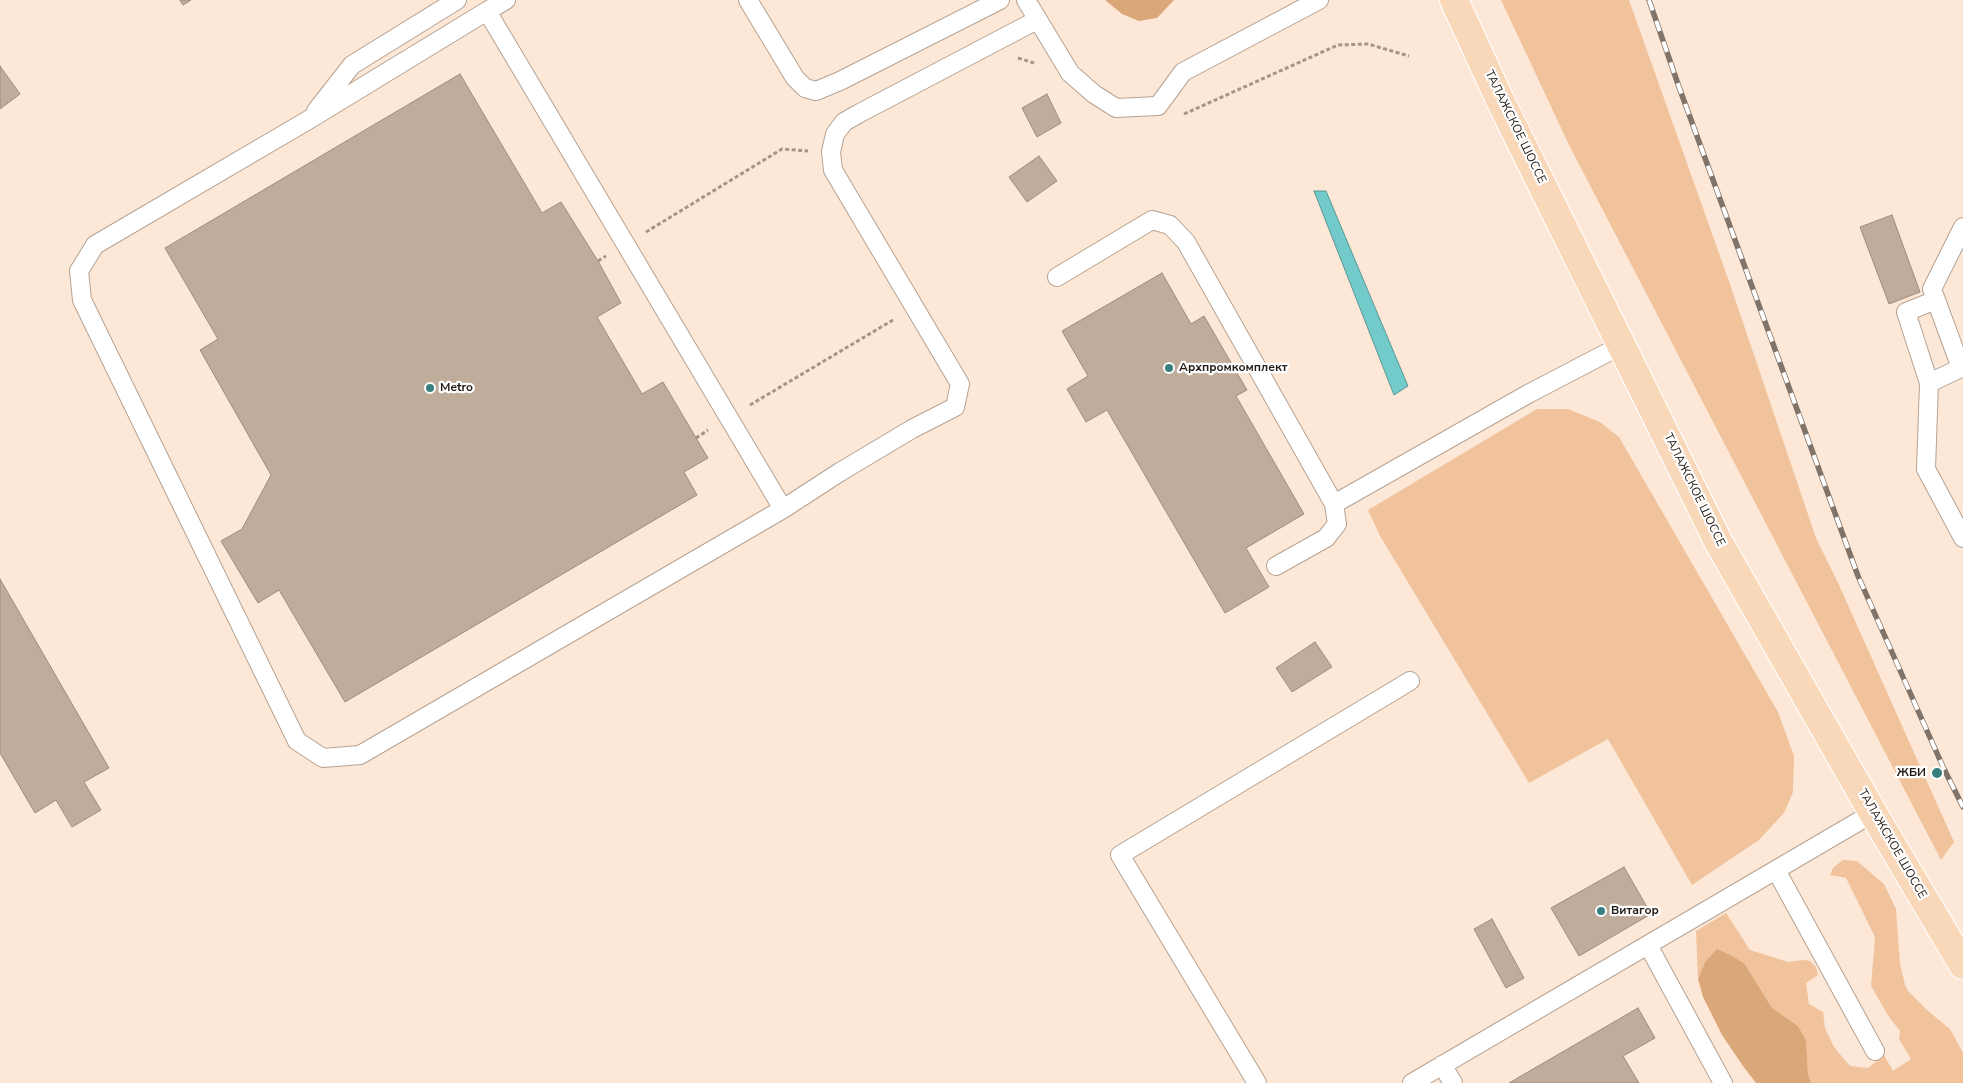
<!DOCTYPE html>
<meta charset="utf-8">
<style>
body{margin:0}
canvas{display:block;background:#fde8d7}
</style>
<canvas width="1963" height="1083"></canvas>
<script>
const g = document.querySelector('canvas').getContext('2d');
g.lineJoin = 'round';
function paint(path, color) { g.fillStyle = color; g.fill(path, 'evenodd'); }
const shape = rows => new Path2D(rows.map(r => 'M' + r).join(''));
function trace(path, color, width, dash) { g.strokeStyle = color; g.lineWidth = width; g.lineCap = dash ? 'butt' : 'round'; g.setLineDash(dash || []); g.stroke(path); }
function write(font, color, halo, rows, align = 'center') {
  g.font = font + ' "Nunito Sans",sans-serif'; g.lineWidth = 4.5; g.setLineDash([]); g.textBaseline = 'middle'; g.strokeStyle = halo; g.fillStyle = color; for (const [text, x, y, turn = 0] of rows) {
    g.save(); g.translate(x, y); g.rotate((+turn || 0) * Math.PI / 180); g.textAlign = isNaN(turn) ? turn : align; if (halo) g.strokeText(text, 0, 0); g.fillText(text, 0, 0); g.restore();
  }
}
paint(shape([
 [1501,0,1629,0,1731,287,1816,538,1839,585,1954,842,1941,860,1570,147],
 [1537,409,1568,409,1600,422,1619,437,1778,712,1794,756,1793,792,1784,813,1759,840,1692,885,1608,739,1529,783,1380,536,1368,510],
 [1843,860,1857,861,1884,884,1896,909,1900,964,1905,985,1908,991,1927,1010,1950,1029,1963,1053,1963,1083,1811,1083,1808,1073,1806,1040,1798,1026,1772,1008,1745,964,1705,962,1698,979,1696,931,1726,913,1750,950,1788,962,1803,960,1810,961,1816,967,1818,975,1806,983,1809,1004,1823,1012,1825,1028,1834,1047,1850,1066,1868,1068,1884,1055,1893,1071,1911,1059,1899,1039,1900,1031,1889,1017,1871,986,1875,937,1846,878,1830,875,1833,868]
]), '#f0c39d');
paint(shape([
 [1105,0,1174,0,1157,18,1139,21,1122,14],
 [1717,949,1732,956,1745,964,1772,1008,1798,1026,1806,1040,1808,1073,1811,1083,1756,1083,1743,1066,1722,1035,1703,997,1698,979,1705,962]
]), '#daa779');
const water = shape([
 [1314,191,1326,191,1408,386,1394,395,1314,191]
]);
paint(water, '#72cbca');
trace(water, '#5a9694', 1);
const building = shape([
 [180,0,191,0,183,5,180,0],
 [0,66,20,94,0,109,0,66],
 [460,74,542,213,561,202,598,261,621,303,597,317,642,394,663,382,708,458,684,472,697,495,345,702,279,590,258,603,221,541,242,529,271,475,200,350,218,339,165,248,460,74],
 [1047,94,1061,123,1037,137,1022,108,1047,94],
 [1039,156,1057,181,1027,202,1009,177,1039,156],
 [1892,215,1920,292,1889,304,1860,227,1892,215],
 [1162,273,1191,324,1204,316,1247,390,1236,396,1304,514,1246,548,1269,587,1225,613,1107,410,1086,422,1067,389,1088,376,1062,331,1162,273],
 [0,579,109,768,84,782,101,810,72,827,56,800,35,813,0,753,0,579],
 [1315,642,1332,667,1292,692,1276,668,1315,642],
 [1624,867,1651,914,1579,956,1551,908,1624,867],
 [1492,919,1524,978,1506,988,1474,929,1492,919],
 [1638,1008,1655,1038,1623,1056,1639,1083,1509,1083,1638,1008]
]);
paint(building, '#bfac9b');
trace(building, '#9f8c7c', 1);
const lane = shape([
 [506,0,487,11,783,509,840,472,912,429,955,407,960,384,833,170,831,152,835,134,844,122,858,114,1037,20],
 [748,0,795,78,805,88,816,91,840,81,1000,0],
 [1026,0,1070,73,1094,94,1116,108,1158,106,1183,72,1319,0],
 [487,11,310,119,95,245,79,271,82,300,297,741,323,758,360,755,783,509],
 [316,111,352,65,457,0],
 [1963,227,1932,289,1961,368,1963,368],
 [1057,277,1152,220,1170,225,1186,242,1334,504,1337,524,1326,538,1276,566],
 [1936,300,1906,312,1929,383,1961,368],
 [1929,383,1926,469,1963,538],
 [1334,504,1528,394,1622,345],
 [1776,870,1875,1051],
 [1648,945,1723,1083],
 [1442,1065,1453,1083],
 [1257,1083,1120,855,1410,681],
 [1412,1083,1873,813]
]);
const primary = shape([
 [1454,0,1500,100,1719,543,1873,813,1963,965]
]);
trace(lane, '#b6a292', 20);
trace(primary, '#fff', 30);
trace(shape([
 [1018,58,1034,63],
 [1184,114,1338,45,1368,44,1409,56],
 [646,232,782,149,808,151],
 [598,261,606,256],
 [750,405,893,320],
 [696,438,708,430]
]), '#a49589', 3, [4, 2.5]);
trace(lane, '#fff', 18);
trace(primary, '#f9d7b9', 28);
const rail = shape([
 [1649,0,1679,87,1858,576,1944,769,1963,807]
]);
trace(rail, '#807369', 5.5);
trace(rail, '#fff', 4, [11]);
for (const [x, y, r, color] of [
 [1169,368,5,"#388080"],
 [430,388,5,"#388080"],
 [1937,773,6,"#388080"],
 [1601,911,5,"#388080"]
]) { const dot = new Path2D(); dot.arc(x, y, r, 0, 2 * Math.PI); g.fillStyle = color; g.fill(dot); trace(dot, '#fff', 2); }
write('12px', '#231c16', '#fff', [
 ["ТАЛАЖСКОЕ ШОССЕ",1515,127,64],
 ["ТАЛАЖСКОЕ ШОССЕ",1694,490,64],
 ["ТАЛАЖСКОЕ ШОССЕ",1892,844,60]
]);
write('bold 12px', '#231c16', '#fff', [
 ["Архпромкомплект",1179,368],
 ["Metro",440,388],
 ["ЖБИ",1926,773,"right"],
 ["Витагор",1611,911]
], 'left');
</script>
